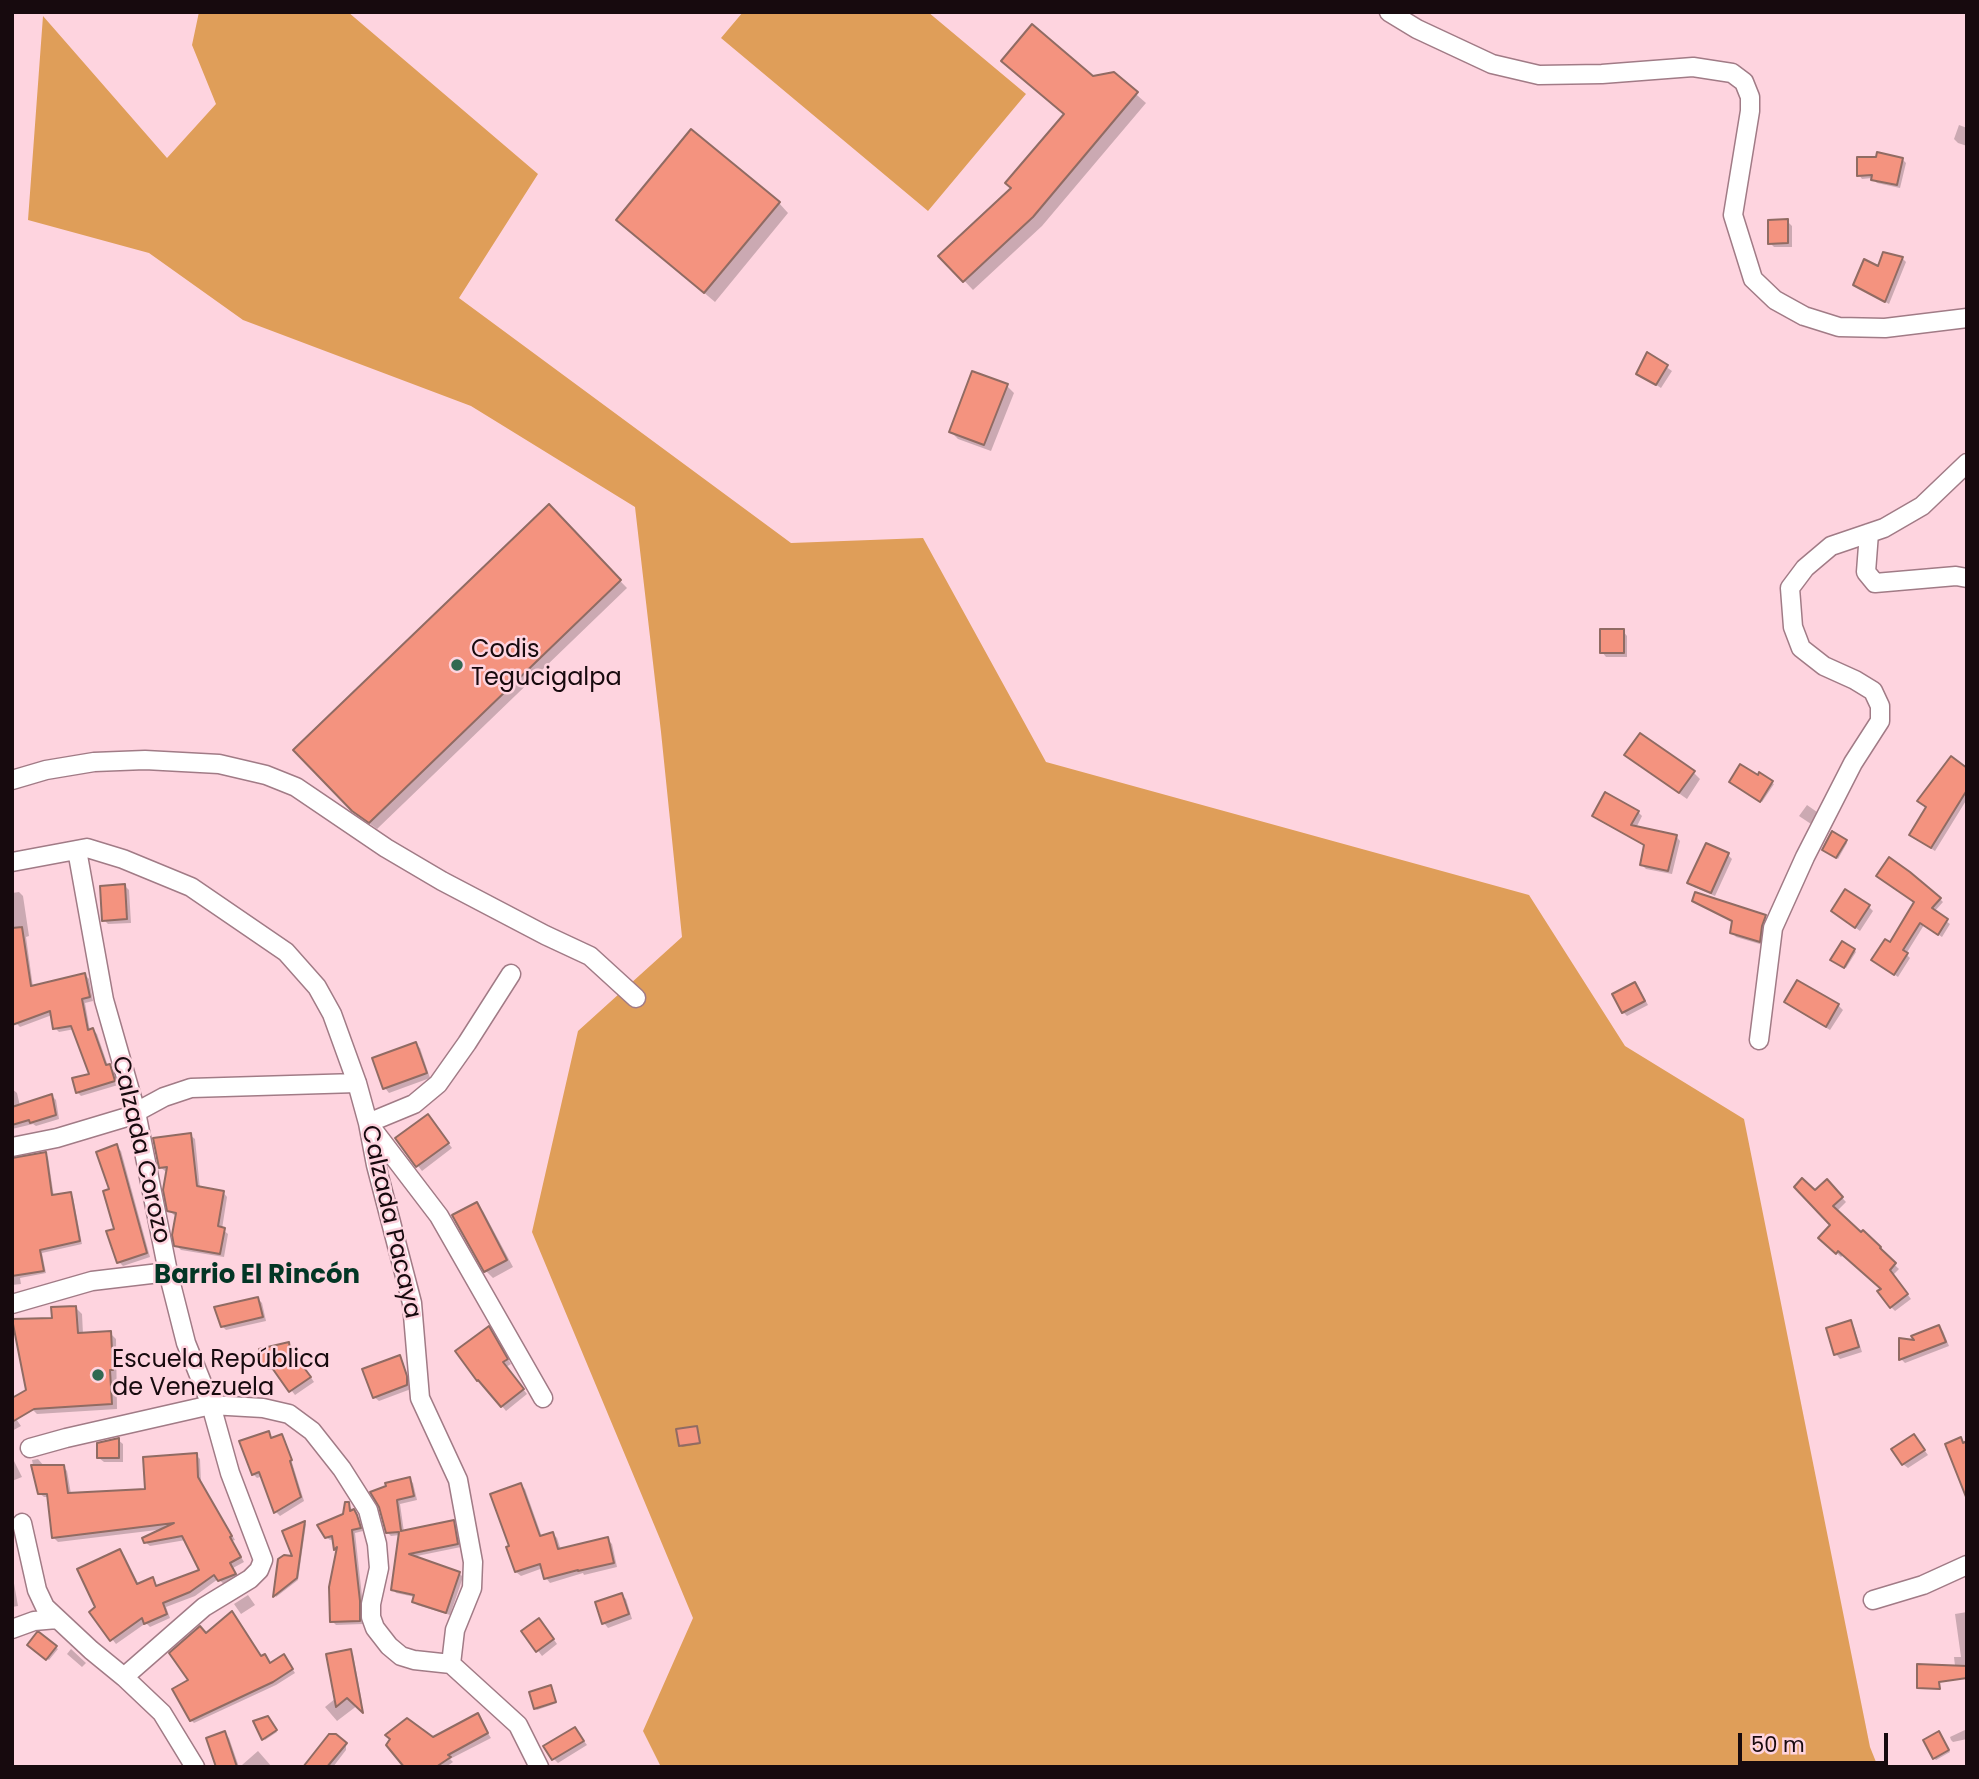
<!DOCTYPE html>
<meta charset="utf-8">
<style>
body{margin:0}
#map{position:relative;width:1979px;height:1779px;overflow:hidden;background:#fed4df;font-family:Poppins,sans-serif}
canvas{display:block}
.frame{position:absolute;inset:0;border:14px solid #170a0e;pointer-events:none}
.scale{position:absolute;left:1738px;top:1733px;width:150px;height:32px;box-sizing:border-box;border:4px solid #170a0e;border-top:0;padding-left:9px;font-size:21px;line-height:24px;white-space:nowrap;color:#170a0e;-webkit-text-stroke:5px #fed4df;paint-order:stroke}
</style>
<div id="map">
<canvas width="1979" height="1779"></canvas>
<div class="frame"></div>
<div class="scale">50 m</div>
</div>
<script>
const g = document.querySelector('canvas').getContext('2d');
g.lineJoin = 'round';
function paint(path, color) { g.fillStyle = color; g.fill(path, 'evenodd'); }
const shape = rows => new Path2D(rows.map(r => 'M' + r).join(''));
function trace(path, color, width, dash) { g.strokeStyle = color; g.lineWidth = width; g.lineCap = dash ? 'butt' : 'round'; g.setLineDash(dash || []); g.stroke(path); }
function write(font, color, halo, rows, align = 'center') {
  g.font = font + ' Poppins,sans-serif'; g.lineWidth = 5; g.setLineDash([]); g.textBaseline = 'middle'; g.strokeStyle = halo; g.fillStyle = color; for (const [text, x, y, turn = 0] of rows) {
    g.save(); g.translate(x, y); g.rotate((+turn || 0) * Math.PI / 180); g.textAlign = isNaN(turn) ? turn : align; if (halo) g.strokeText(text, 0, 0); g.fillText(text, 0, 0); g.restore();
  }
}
paint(shape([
 [199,12,348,12,538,174,459,298,791,543,923,538,1046,762,1529,895,1625,1046,1744,1119,1870,1747,1878,1767,661,1767,643,1731,693,1618,532,1232,578,1031,682,937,661,732,635,507,471,406,243,320,149,253,28,220,43,16,167,158,216,104,192,45],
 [743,12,928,12,1026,94,928,211,721,38]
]), '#df9e59');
paint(shape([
 [1113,74,1146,103,1042,226,973,290,941,256,1013,189,1093,78],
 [1959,125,1967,128,1967,146,1958,143,1954,139],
 [1902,159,1906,163,1900,188,1877,183,1872,178,1862,179,1859,175],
 [779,203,788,213,715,302,618,220],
 [1787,221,1792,226,1792,247,1774,247,1770,243],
 [1902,258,1906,262,1889,304,1856,285,1879,269],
 [1648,354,1672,371,1661,388,1638,373],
 [1007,386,1014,393,991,451,958,439,951,432],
 [548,507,627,588,377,829,362,818,296,750],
 [1623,631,1627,636,1627,657,1606,657,1602,652],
 [1627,755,1693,772,1700,779,1687,799,1634,762],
 [1967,770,1967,799,1935,851,1915,838,1927,808],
 [1758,777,1774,784,1762,802,1733,783],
 [1807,805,1817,812,1811,824,1799,816],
 [1638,812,1642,816,1636,828,1676,836,1680,841,1672,874,1646,869,1641,864,1646,846,1598,820,1594,816],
 [1846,841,1847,843,1838,859,1825,851],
 [1728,855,1732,859,1715,896,1694,887,1689,882],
 [124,885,129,890,131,923,108,924,104,920],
 [19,892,23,896,29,936,26,937,33,987,85,975,89,979,93,1001,85,1003,90,1031,93,1030,97,1034,108,1066,114,1070,118,1085,81,1096,77,1092,91,1075,75,1029,59,1032,55,1028,52,1015,20,1027,16,1023,12,1012,12,893],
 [1940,899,1943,902,1934,912,1950,924,1942,937,1924,925,1906,954,1910,958,1898,977,1877,963,1916,902],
 [1694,900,1765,917,1769,921,1763,945,1736,937,1732,932,1734,922,1698,904],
 [1869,907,1873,911,1860,931,1833,911],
 [1854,950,1856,952,1846,968,1834,961],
 [1635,984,1639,988,1648,1005,1627,1016,1623,1012],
 [1786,1002,1838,1005,1843,1010,1830,1030,1790,1006],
 [415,1044,420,1048,430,1078,389,1093,385,1088],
 [12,1089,17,1093,20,1106,52,1096,56,1100,59,1119,36,1126,33,1124,12,1129],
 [432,1121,452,1148,422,1171,397,1139],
 [190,1135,195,1139,200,1189,223,1192,227,1197,222,1229,228,1234,224,1257,181,1250,176,1245,178,1216,174,1215,169,1210,168,1171,165,1171,160,1167],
 [117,1147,121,1151,150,1257,123,1266,119,1262,111,1190],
 [45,1154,48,1157,54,1197,70,1194,73,1197,82,1244,42,1253,46,1273,20,1278,21,1284,12,1285,12,1160],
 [1827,1182,1846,1202,1836,1212,1861,1235,1863,1233,1880,1248,1884,1252,1883,1254,1899,1269,1893,1275,1911,1299,1895,1311,1891,1307,1883,1289,1844,1254,1841,1257,1821,1238,1832,1225,1815,1193],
 [476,1204,483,1211,513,1267,493,1278,486,1271],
 [258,1299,262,1303,266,1321,226,1330,222,1326],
 [76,1308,82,1314,83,1334,110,1333,116,1339,117,1409,37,1414,31,1408,16,1332,12,1335,12,1321,53,1320],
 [1850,1322,1854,1327,1862,1352,1840,1359,1836,1354,1828,1329],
 [1939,1327,1943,1331,1949,1346,1905,1363,1901,1359,1901,1340,1917,1343],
 [489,1329,511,1364,506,1367,527,1394,506,1411,483,1383],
 [289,1344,314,1382,295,1395,275,1369,268,1370,264,1366],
 [399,1357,403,1362,411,1389,379,1401,374,1397],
 [12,1413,21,1426,12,1431],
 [697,1428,700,1444,682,1447,680,1445],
 [268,1433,273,1439,281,1436,285,1440,304,1501,280,1516,276,1512,263,1476,257,1478,253,1474],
 [1914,1436,1928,1455,1908,1468,1903,1464],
 [118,1440,123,1444,123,1462,104,1462,99,1458],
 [196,1455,200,1459,201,1483,235,1540,232,1541,244,1562,233,1568,239,1578,224,1584,218,1579,195,1596,166,1607,170,1618,150,1627,146,1623,116,1644,91,1612,98,1608,120,1551,124,1555,139,1585,152,1579,158,1588,201,1571,186,1540,150,1546,145,1542,165,1529,58,1542,54,1538,49,1497,44,1497,39,1493,32,1460,38,1459,44,1466,63,1466,67,1471,71,1494,147,1490],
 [14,1461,22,1477,12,1481,12,1462],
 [409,1479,413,1483,417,1500,400,1504,404,1532,453,1522,457,1526,461,1547,412,1557,459,1573,463,1577,450,1615,417,1605,414,1601,415,1597,396,1593,393,1589,400,1535,391,1536,388,1533,379,1503],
 [521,1485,525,1489,542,1537,553,1534,557,1538,561,1550,607,1539,612,1544,617,1567,584,1575,583,1573,550,1583,546,1578,543,1568,521,1576,516,1572,511,1547],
 [348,1504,360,1520,363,1531,355,1533,363,1605,363,1624,336,1625,332,1621,338,1551,335,1549,334,1539,330,1540,326,1537,344,1515],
 [304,1523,306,1524,298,1580,276,1597,280,1560,295,1558],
 [12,1572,18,1606,12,1607],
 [248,1595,255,1605,241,1614,234,1604],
 [621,1595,626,1599,632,1619,608,1628,604,1623],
 [1967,1612,1967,1669,1955,1666,1954,1657,1961,1657,1955,1614],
 [543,1624,557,1644,542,1656,523,1631],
 [39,1634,58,1649,49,1660,29,1645],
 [206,1635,262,1658,265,1656,271,1665,287,1660,295,1673,276,1685,194,1723,191,1720,191,1681],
 [71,1649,86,1663,82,1667,67,1654],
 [350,1651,353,1654,362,1702,337,1721,325,1707,336,1698],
 [550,1687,557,1703,537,1710,535,1708],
 [477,1716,491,1738,450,1759,453,1762,446,1767,406,1767,433,1739],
 [270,1720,277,1732,265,1740,264,1739],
 [575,1729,587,1745,558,1763,553,1758],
 [1967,1729,1967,1739,1953,1742,1951,1740,1950,1737],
 [224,1733,229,1738,239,1767,217,1767],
 [332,1733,346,1746,346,1750,333,1767,305,1767],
 [1940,1735,1950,1752,1936,1760,1934,1758],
 [258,1751,272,1767,243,1767,242,1765]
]), '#0003');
const building = shape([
 [1032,24,1093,76,1114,72,1138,92,1033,217,963,282,938,256,1011,188,1005,183,1064,114,1001,61,1032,24],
 [691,129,780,202,704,293,616,220,691,129],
 [1877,152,1903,158,1897,185,1871,180,1872,175,1857,176,1857,157,1876,157,1877,152],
 [1788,219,1788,243,1768,244,1768,220,1788,219],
 [1883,252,1903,257,1885,302,1853,285,1864,259,1878,266,1883,252],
 [1647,352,1668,365,1656,385,1636,374,1647,352],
 [972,371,1008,384,984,445,949,432,972,371],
 [549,504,621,580,369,823,352,811,293,750,549,504],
 [1600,629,1624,629,1624,653,1600,653,1600,629],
 [1640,733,1695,771,1679,793,1624,755,1640,733],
 [1951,756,1967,768,1967,790,1931,848,1909,835,1926,807,1917,801,1951,756],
 [1740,764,1758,775,1759,772,1773,781,1760,802,1729,782,1740,764],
 [1605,792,1639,811,1631,825,1677,835,1668,871,1640,865,1644,845,1592,816,1605,792],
 [1832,831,1847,840,1836,858,1822,850,1832,831],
 [1706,843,1729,853,1711,893,1687,883,1706,843],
 [1889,857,1910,872,1941,898,1932,908,1948,919,1938,935,1920,923,1903,950,1908,953,1894,975,1871,960,1885,939,1890,942,1914,902,1876,876,1889,857],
 [125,884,127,919,102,921,100,886,125,884],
 [1845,889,1870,905,1855,928,1831,911,1845,889],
 [1695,892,1766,915,1762,926,1760,942,1730,933,1732,921,1692,901,1695,892],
 [22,927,31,986,85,973,90,997,82,999,88,1030,93,1028,106,1065,110,1064,115,1081,76,1093,72,1078,89,1074,71,1026,53,1029,50,1011,12,1025,12,928,22,927],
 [1842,941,1855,949,1844,968,1830,960,1842,941],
 [1797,980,1839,1004,1826,1027,1784,1002,1797,980],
 [1635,982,1645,1001,1622,1013,1612,994,1635,982],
 [416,1042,427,1073,383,1089,372,1058,416,1042],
 [52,1094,56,1115,30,1123,29,1120,12,1125,12,1107,52,1094],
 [428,1114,449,1143,416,1167,395,1138,428,1114],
 [191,1133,197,1186,224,1191,218,1226,225,1228,220,1254,174,1246,172,1235,176,1213,167,1211,163,1190,167,1167,159,1168,153,1138,191,1133],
 [117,1144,147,1253,117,1263,106,1231,114,1229,103,1191,109,1189,96,1152,117,1144],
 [46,1152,52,1195,71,1192,80,1241,40,1250,44,1271,12,1276,12,1158,46,1152],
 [1802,1178,1815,1190,1827,1179,1843,1197,1833,1206,1861,1232,1863,1230,1881,1247,1880,1248,1896,1263,1890,1270,1908,1294,1890,1308,1877,1291,1881,1289,1838,1251,1836,1254,1818,1238,1830,1225,1794,1187,1802,1178],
 [477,1202,507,1260,484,1272,452,1215,477,1202],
 [258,1297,263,1317,221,1327,214,1307,258,1297],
 [76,1306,78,1333,111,1331,113,1370,110,1370,112,1404,34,1409,12,1422,12,1398,26,1390,12,1319,52,1318,51,1307,76,1306],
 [1851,1320,1859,1347,1834,1355,1826,1328,1851,1320],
 [1939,1325,1946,1342,1899,1360,1899,1338,1914,1340,1911,1336,1939,1325],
 [489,1326,508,1359,503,1362,524,1389,501,1407,478,1380,477,1381,455,1351,489,1326],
 [289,1342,290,1349,311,1377,289,1392,270,1365,262,1367,259,1349,289,1342],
 [400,1355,407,1376,407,1385,373,1398,362,1369,400,1355],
 [697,1426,700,1443,679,1446,676,1429,697,1426],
 [269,1431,271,1438,282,1434,292,1460,290,1461,301,1497,274,1513,259,1472,252,1475,239,1441,269,1431],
 [1914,1434,1925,1450,1902,1465,1891,1449,1914,1434],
 [1961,1437,1963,1443,1967,1441,1966,1497,1945,1444,1961,1437],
 [119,1438,119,1458,97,1458,97,1443,119,1438],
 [197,1453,198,1477,232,1536,230,1537,241,1557,230,1563,236,1574,218,1581,214,1575,190,1592,163,1603,167,1614,144,1624,142,1618,110,1641,89,1612,95,1607,77,1569,120,1549,137,1584,153,1577,156,1586,199,1570,182,1536,144,1543,142,1538,174,1523,52,1538,47,1494,38,1494,31,1465,64,1465,68,1493,145,1489,143,1457,197,1453],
 [410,1477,414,1496,397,1500,401,1531,454,1520,458,1544,409,1554,460,1572,446,1613,412,1602,414,1595,391,1590,399,1532,386,1533,379,1507,370,1492,386,1486,385,1483,410,1477],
 [521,1483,540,1536,553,1532,558,1549,608,1537,614,1563,578,1571,578,1570,544,1579,540,1564,515,1572,506,1547,509,1546,490,1494,521,1483],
 [345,1502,349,1502,350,1511,354,1509,357,1515,361,1528,352,1530,360,1601,360,1621,330,1622,329,1587,337,1547,334,1550,332,1536,325,1538,317,1525,343,1514,345,1502],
 [305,1521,297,1578,273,1597,278,1559,284,1555,292,1556,282,1531,305,1521],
 [622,1593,629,1614,602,1624,595,1602,622,1593],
 [232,1611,261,1656,265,1654,270,1663,284,1654,293,1669,273,1682,190,1721,172,1689,188,1680,169,1653,200,1626,206,1633,232,1611],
 [539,1618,554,1639,536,1652,521,1631,539,1618],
 [37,1632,39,1632,57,1646,46,1660,27,1645,37,1632],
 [351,1649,363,1713,347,1698,336,1707,326,1654,351,1649],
 [1917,1664,1967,1666,1967,1678,1939,1682,1940,1689,1917,1688,1917,1664],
 [551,1685,556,1702,534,1709,529,1692,551,1685],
 [478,1713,488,1733,448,1755,451,1757,436,1767,404,1767,386,1745,390,1739,385,1735,407,1718,433,1737,478,1713],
 [268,1716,277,1730,262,1740,253,1721,268,1716],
 [575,1727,584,1741,552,1760,543,1746,575,1727],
 [225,1731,237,1767,216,1767,206,1738,225,1731],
 [1939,1731,1949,1750,1933,1759,1923,1740,1939,1731],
 [329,1734,336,1734,347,1743,327,1767,303,1767,329,1734]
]);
paint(building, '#f4937f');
trace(building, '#906b63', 2);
const minor = shape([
 [1389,12,1417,29,1492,64,1539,75,1602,74,1693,67,1732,73,1744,82,1750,97,1750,111,1733,215,1753,279,1775,300,1804,316,1839,327,1885,328,1967,318],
 [1869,533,1866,572,1875,583,1956,576,1967,578],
 [12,780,46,770,94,762,145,760,219,764,266,775,296,787,386,848,442,881,545,935,590,956,636,998],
 [77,850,104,1000,136,1112,168,1272,186,1343,211,1405,230,1473,263,1560,259,1570,250,1579,204,1607,124,1677,162,1713,195,1767],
 [12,862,87,848,123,859,191,887,286,952,317,987,332,1014,357,1083,368,1123,376,1165,412,1303,420,1398,458,1480,473,1562,472,1588,455,1630,451,1664],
 [511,974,467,1043,438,1084,414,1104,368,1123,439,1216,543,1398],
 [1759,1040,1773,928,1805,857,1853,763,1880,721,1880,706,1873,691,1855,680,1824,666,1801,648,1793,627,1790,588,1805,568,1831,546,1884,528,1922,506,1967,463],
 [12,1147,57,1138,127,1117,164,1097,191,1088,357,1083],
 [12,1304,92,1281,168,1272],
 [30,1448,66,1438,211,1405,263,1408,289,1414,312,1431,342,1469,368,1510,377,1544,379,1568,371,1604,371,1617,375,1628,389,1646,401,1656,414,1660,451,1664],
 [22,1523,37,1590,45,1607,91,1650,124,1677],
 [1873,1600,1923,1585,1967,1565],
 [12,1629,34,1621,57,1619],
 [451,1664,518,1725,539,1767]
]);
trace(minor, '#a17b86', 21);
trace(minor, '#fff', 18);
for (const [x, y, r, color] of [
 [457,665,7,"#306952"],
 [98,1375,7,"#306952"]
]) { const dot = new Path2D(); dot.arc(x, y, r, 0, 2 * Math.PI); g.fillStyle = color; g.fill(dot); trace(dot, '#fed4df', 2.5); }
write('24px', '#170a0e', '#fed4df', [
 ["Codis",471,651],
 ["Tegucigalpa",471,679],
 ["Escuela República",112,1361],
 ["de Venezuela",112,1389]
], 'left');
write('24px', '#170a0e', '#fed4df', [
 ["Calzada Corozo",140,1150,77],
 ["Calzada Pacaya",390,1222,77]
]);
write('bold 26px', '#033625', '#fed4df', [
 ["Barrio El Rincón",257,1276]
]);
</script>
